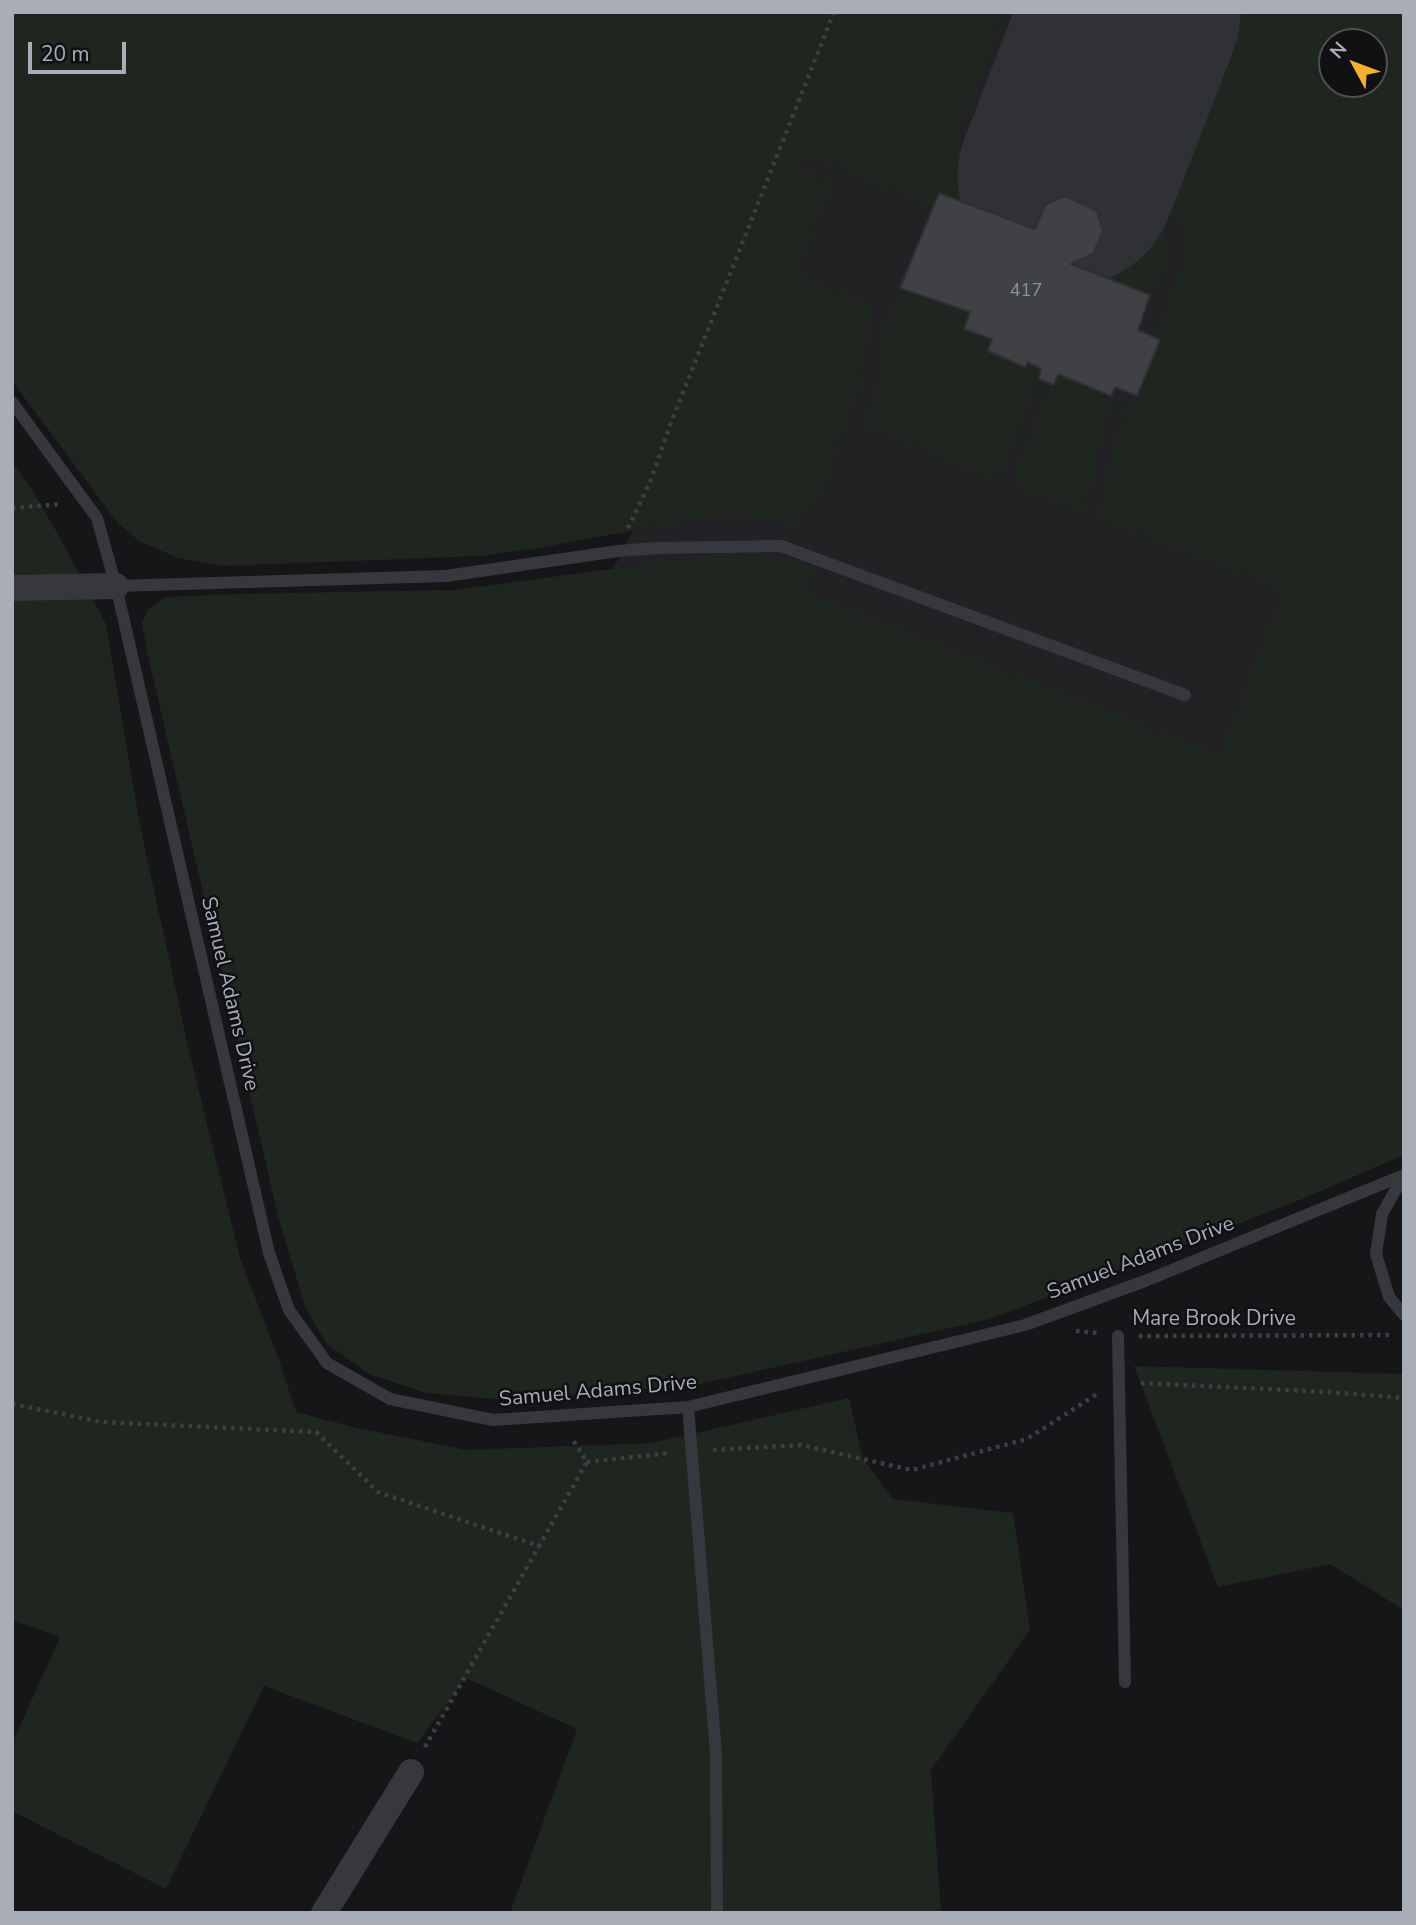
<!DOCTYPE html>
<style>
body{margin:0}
#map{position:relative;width:1416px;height:1925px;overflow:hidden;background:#161618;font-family:"Nunito Sans",sans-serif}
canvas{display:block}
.frame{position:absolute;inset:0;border:14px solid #a8adb8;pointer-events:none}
.north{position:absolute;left:1318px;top:28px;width:70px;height:70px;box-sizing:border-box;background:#111113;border:2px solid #4d4f55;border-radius:50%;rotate:311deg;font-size:19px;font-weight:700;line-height:28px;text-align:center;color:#a8adb8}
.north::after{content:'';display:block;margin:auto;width:24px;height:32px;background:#f2b134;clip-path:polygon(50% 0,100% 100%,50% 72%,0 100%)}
.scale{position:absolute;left:28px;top:42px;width:98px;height:32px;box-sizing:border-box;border:4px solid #a8adb8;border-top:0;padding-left:9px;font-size:21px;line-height:24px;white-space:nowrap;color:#a8adb8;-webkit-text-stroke:5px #111113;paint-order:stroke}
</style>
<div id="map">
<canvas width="1416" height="1925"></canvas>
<div class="frame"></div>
<div class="north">N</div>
<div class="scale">20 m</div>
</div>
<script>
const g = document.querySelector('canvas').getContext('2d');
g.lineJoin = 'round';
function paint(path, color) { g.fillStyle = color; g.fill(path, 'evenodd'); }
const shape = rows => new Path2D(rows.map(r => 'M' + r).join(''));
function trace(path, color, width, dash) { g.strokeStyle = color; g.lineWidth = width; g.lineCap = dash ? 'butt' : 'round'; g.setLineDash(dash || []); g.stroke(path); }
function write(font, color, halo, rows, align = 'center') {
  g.font = font + ' "Nunito Sans",sans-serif'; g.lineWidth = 5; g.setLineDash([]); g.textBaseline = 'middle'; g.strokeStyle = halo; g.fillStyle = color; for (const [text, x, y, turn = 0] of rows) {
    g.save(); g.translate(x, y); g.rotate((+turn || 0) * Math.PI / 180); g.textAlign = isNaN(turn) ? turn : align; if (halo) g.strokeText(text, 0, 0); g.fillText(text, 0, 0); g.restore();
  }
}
paint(shape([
 [842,12,1404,12,1404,312,1212,816,605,585,650,497],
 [1332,42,1374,42,1374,84,1332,84]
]), '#222225');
paint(shape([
 [12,12,1005,12,953,146,976,155,958,200,939,193,932,208,806,154,800,168,833,182,797,273,869,303,871,311,862,381,813,513,796,524,729,516,673,523,538,548,481,556,222,566,178,558,139,541,117,522,12,381],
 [1243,12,1404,12,1404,1155,1300,1200,990,1319,695,1385,506,1400,426,1393,369,1374,327,1344,306,1309,279,1220,148,656,142,623,148,609,165,597,237,594,455,590,708,556,769,556,814,568,804,591,1220,754,1283,590,1097,518,1108,479,1112,449,1120,422,1132,394,1137,396,1160,340,1154,337,1187,254,1184,232,1165,211],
 [1332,42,1374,42,1374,84,1332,84],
 [990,161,1159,225,1165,234,1168,246,1164,266,1150,295,1071,264,1093,254,1103,230,1097,211,1065,197,1045,205,1035,229,971,205],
 [900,288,970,312,965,329,992,339,989,351,1025,367,1028,362,1041,369,998,481,864,426,877,386,885,321],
 [1058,374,1114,399,1100,437,1093,485,1082,512,1011,485,1051,384,1054,385],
 [12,463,30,486,56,531,106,624,140,825,189,1051,240,1258,279,1360,296,1412,353,1427,467,1450,652,1443,849,1398,863,1459,893,1499,1013,1513,1030,1630,931,1770,941,1913,510,1913,577,1729,466,1678,417,1743,264,1686,166,1889,12,1811,12,1744,60,1637,12,1620],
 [1134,1366,1404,1374,1404,1610,1330,1564,1218,1587]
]), '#1e261f');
trace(shape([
 [1067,177,1131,12]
]), '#303135', 219);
const building = shape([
 [939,193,1035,229,1045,205,1065,196,1097,211,1103,231,1093,254,1071,264,1150,295,1138,330,1160,340,1137,396,1115,387,1111,396,1058,374,1054,385,1039,379,1041,369,1028,362,1025,367,988,351,992,339,964,329,970,312,900,288,939,193]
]);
paint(building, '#404145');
trace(building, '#303034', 2);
trace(shape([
 [12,508,60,504],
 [628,528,650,482,672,420,834,12],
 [1076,1331,1099,1333],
 [1139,1336,1392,1335],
 [1141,1383,1328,1392,1404,1398],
 [12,1404,102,1422,316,1432,378,1492,539,1546,587,1462,571,1437],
 [713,1450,801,1445,912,1470,1027,1439,1097,1394],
 [587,1462,670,1453],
 [425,1747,539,1546]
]), '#3d3f44', 4.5, [3.5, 5]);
trace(shape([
 [12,402,97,518,116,586,269,1253,289,1310,327,1363,390,1399,493,1420,688,1407,1025,1325,1145,1281,1404,1175],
 [116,586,446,576,618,551,658,548,781,546,1185,695],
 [1404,1175,1382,1214,1376,1254,1389,1297,1404,1315],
 [1118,1336,1125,1682],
 [688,1407,716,1754,717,1913]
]), '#37383d', 12);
trace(shape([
 [12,588,116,586],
 [324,1913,411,1772]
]), '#37383d', 26);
write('18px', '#8e929b', null, [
 ["417",1026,292]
]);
write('21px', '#a8adb8', '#111113', [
 ["Samuel Adams Drive",229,994,77],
 ["Samuel Adams Drive",1141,1259,-21],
 ["Mare Brook Drive",1214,1320],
 ["Samuel Adams Drive",598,1392,-5]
]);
</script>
